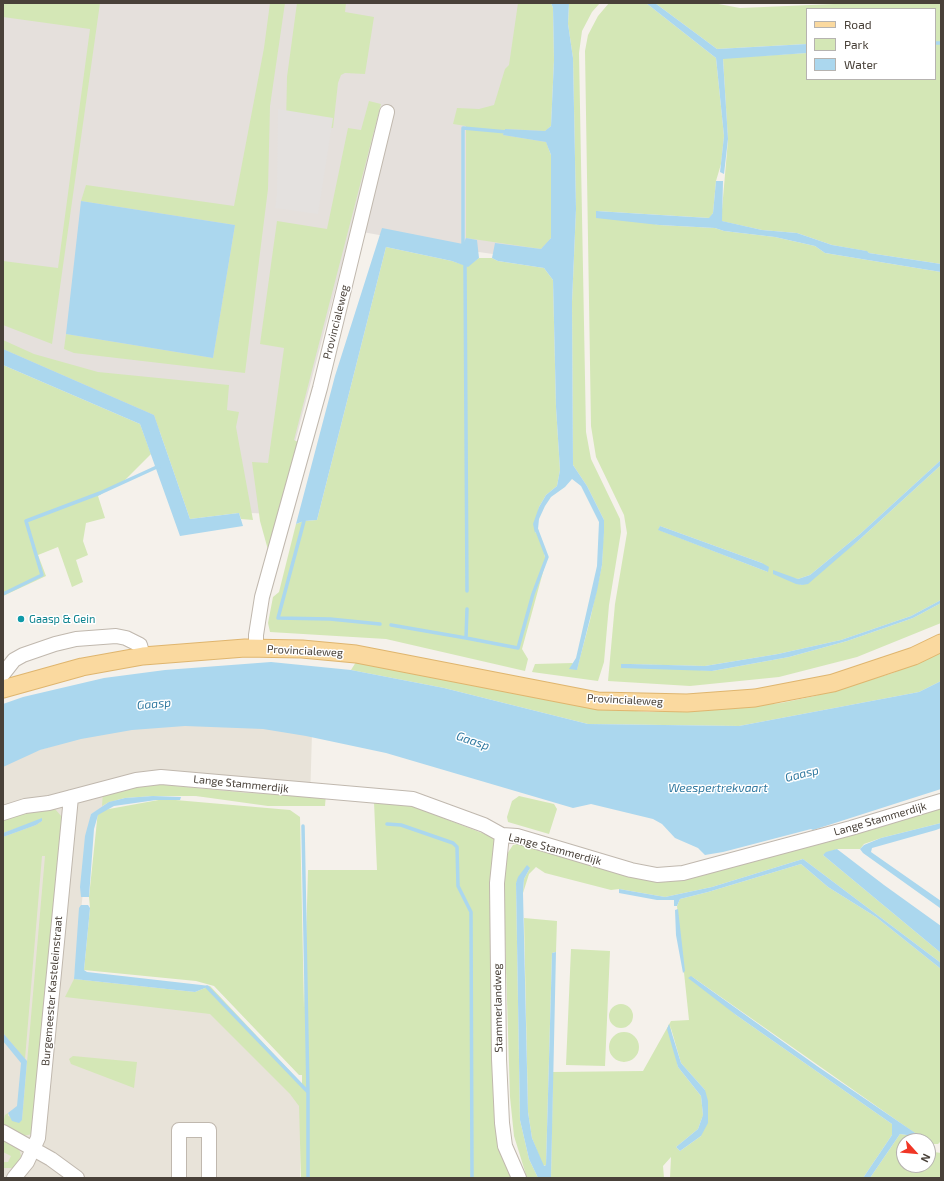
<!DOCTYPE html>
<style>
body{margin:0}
#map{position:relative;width:944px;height:1181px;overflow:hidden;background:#f5f1eb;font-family:"Exo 2",sans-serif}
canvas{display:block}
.frame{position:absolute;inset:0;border:4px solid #494139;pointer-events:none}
.legend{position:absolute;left:806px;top:8px;width:130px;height:72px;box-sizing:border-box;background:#fff;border:1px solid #b6b3b0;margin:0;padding:5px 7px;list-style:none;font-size:12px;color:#494139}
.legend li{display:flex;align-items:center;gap:8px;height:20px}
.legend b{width:20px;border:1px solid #b6b3b0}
.north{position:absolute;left:896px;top:1133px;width:40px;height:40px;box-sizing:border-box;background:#fff;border:1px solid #b6b3b0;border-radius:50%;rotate:117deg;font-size:11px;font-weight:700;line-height:16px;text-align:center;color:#494139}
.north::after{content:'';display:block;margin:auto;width:14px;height:18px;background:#f03626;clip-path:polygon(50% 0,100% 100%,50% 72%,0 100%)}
</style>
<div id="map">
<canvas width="944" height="1181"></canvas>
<div class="frame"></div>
<ul class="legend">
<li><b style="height:5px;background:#fad99f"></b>Road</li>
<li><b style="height:11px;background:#d4e7b6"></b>Park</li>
<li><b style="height:11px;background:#abd7ee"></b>Water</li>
</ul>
<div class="north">N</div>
</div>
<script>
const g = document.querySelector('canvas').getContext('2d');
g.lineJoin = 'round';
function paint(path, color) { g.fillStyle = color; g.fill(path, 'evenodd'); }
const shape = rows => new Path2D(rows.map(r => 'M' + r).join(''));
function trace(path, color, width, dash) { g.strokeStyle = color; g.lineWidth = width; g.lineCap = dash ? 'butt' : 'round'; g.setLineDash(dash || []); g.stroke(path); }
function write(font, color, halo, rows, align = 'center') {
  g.font = font + ' "Exo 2",sans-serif'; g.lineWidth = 3; g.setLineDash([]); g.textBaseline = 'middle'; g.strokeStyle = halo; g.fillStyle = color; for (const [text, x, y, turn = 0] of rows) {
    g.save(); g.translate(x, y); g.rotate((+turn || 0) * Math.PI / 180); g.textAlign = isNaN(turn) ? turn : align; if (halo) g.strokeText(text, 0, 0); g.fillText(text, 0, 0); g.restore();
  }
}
paint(shape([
 [262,720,312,733,310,801,123,793,115,801,91,814,74,979,211,994,302,1090,300,1178,3,1178,3,761,112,728]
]), '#e8e3d9');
paint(shape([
 [3,3,546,3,551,262,464,250,351,230,276,514,250,513,146,419,3,358]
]), '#e5e0dc');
paint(shape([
 [3,3,100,3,52,344,3,325,3,261,58,268,90,29,3,17],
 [270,3,285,3,270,106,268,189,245,373,74,353,64,349,66,334,213,358,235,225,81,201,86,185,234,206,264,48],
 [297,3,346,3,345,12,374,17,365,74,345,73,341,75,338,83,333,128,286,125,287,77],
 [518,3,551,3,553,8,554,60,551,126,545,131,505,129,503,135,546,142,551,155,551,238,541,249,466,238,466,126,453,124,457,108,479,109,494,105,505,69,509,65],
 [569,3,600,3,592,12,582,31,579,53,586,432,591,459,620,519,621,532,609,605,604,662,598,681,532,672,535,664,573,663,570,669,577,669,590,620,602,565,604,520,587,486,573,465,572,302,576,209,573,58,568,24],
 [609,3,646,3,716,58,724,136,721,164,716,181,713,213,710,218,596,211,659,225,715,228,724,231,775,237,815,246,825,253,941,272,941,460,860,534,810,575,798,579,774,574,802,585,859,540,941,465,941,600,911,616,841,640,778,654,705,666,622,664,712,671,789,657,847,641,913,618,941,603,941,623,857,657,779,677,690,686,608,681,615,604,627,533,624,515,596,457,591,426,585,51,588,35,598,16],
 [660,526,762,563,768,572,659,530],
 [655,3,713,3,740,8,858,3,941,3,941,41,940,41,941,46,941,264,869,253,866,251,832,245,797,233,762,230,721,221,728,140,723,58,807,53,807,79,935,79,935,9,807,9,807,44,717,49],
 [369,101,381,104,294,440,300,443,270,557,260,521,252,462,268,463,284,348,260,344,277,221,327,229,348,128,361,130],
 [386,247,452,261,467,266,479,258,492,258,498,261,544,268,553,280,556,407,560,470,557,486,546,495,539,507,535,533,538,529,546,561,522,649,528,659,525,671,386,639,270,632,268,623,273,597,279,592,296,524,304,521,317,520],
 [3,340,34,354,98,372,229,385,227,410,239,412,236,427,253,520,241,519,239,513,190,519,154,415,3,349],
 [3,365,140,424,151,454,125,480,98,496,105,518,86,523,83,541,88,555,76,560,83,582,72,587,58,547,38,555,46,576,3,596],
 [941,652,941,681,919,692,739,726,588,724,444,688,351,670,356,662,587,707,648,712,695,711,781,703,815,696,893,673],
 [161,781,164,785,248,793,318,796,326,794,325,806,268,806,196,796,153,796,125,798,109,802,102,806,103,792,157,785],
 [519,796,554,804,557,809,549,834,508,822,507,817,512,801],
 [164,799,290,810,300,817,304,1008,308,870,377,870,374,802,412,806,495,838,492,858,491,915,499,1148,512,1178,301,1178,299,1106,290,1094,210,1014,65,997,74,979,195,992,210,986,302,1084,302,1075,299,1075,214,986,196,981,84,970,90,908,89,897,98,811],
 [941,806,941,823,881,838,864,844,860,849,837,849,823,855,941,953,941,963,803,859,712,887,665,897,619,889,611,890,545,873,536,867,529,874,523,893,524,879,530,868,516,883,520,1120,529,1159,538,1178,527,1178,514,1136,510,1097,503,870,507,854,513,845,523,843,659,877],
 [48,808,55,809,62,817,49,974,32,1134,23,1136,5,1129,3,1125,5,1115,8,1113,8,1116,22,1120,45,856,42,856,25,1059,3,1033,3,837,36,825,42,821,42,819,3,833,3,818],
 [801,864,828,887,876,917,941,969,941,1141,938,1144,932,1144,919,1136,691,976,736,1015,892,1124,892,1135,863,1178,670,1178,671,1157,663,1166,664,1178,551,1178,553,1072,643,1071,671,1021,689,1020,677,906,680,899,708,892],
 [670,1025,681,1063,705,1090,701,1136,680,1151,676,1147,698,1129,703,1115,701,1096,678,1067],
 [524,918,557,921,556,952,552,953,546,1165,543,1166,532,1138,528,1112],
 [571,949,610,951,605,1066,566,1065],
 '609 1016a12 12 0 1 1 24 0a12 12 0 1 1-24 0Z',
 '609 1047a15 15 0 1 1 30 0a15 15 0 1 1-30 0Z',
 [73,1056,137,1062,134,1088,71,1064,69,1059],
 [900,1134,907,1135,916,1141,904,1141,904,1165,928,1165,928,1149,934,1152,941,1153,941,1178,870,1178],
 [3,1140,15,1145,19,1148,21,1156,14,1168,3,1168,3,1162,8,1162,11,1156,3,1152]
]), '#d4e7b6');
paint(shape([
 [278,109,333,118,318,214,275,208,277,195]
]), '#e4e1df');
paint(shape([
 [551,3,569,3,568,24,573,58,576,209,572,302,573,465,587,486,604,520,604,532,602,565,597,591,577,670,569,669,576,658,597,566,599,522,581,486,572,479,565,487,551,497,545,506,539,519,538,529,535,533,533,524,539,507,546,495,557,486,560,470,556,407,553,280,544,268,498,261,492,258,495,243,541,249,551,238,551,155,546,142,503,135,505,129,545,131,551,126,554,60,553,8],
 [646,3,655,3,717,49,807,44,807,53,723,59,728,139,724,174,720,172,724,136,716,58],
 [716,181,723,181,722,221,762,230,797,233,832,245,867,251,869,253,941,264,941,272,825,253,815,246,775,237,724,231,715,228,659,225,596,218,596,211,709,218,713,213],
 [81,201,235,225,213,358,66,334],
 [382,228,463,244,466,238,477,240,479,258,468,267,452,261,386,247,317,520,304,521,296,524,335,376],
 [3,349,154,415,190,519,239,513,243,526,180,536,140,424,3,365],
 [941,460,941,465,859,540,808,584,802,585,796,584,773,574,773,570,798,579,810,575,860,534],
 [660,526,762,563,769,567,768,572,658,530],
 [941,600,941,603,913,618,847,641,789,657,712,671,621,668,621,664,630,664,705,666,778,654,841,640,911,616],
 [271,662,351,670,444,688,588,724,739,726,919,692,941,681,941,789,813,830,811,829,723,852,705,855,698,848,675,838,662,824,653,819,591,804,573,808,386,753,306,736,263,729,185,726,132,730,81,739,40,750,3,767,3,704,23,697,104,678,165,670],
 [153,796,181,797,180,800,156,800,114,806,98,815,94,829,89,897,81,897,80,887,85,836,91,814,109,802,125,798],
 [42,818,42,821,36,825,3,837,3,833],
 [941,823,941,828,936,830,872,848,871,852,941,901,940,908,863,853,860,849,864,845,881,838],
 [837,849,884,885,941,926,941,953,823,855,826,852],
 [803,859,941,963,941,969,876,917,828,887,801,864,708,892,680,899,677,906,674,906,674,900,657,900,619,893,619,889,665,897,712,887],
 [527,865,530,868,524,879,523,893,528,1112,532,1138,544,1166,546,1165,552,953,556,952,551,1178,538,1178,529,1159,520,1120,516,883,518,877],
 [81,905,88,905,90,908,84,970,87,972,210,986,195,992,74,979,79,908],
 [678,909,685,971,683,973,676,935,675,910],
 [691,976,817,1066,927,1141,916,1141,907,1135,900,1134,870,1178,863,1178,892,1135,892,1124,736,1015,688,978],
 [669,1024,681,1063,705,1090,708,1101,708,1123,701,1136,680,1151,676,1147,698,1129,703,1115,701,1096,678,1067,667,1029],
 [3,1033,27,1061,22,1120,19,1123,12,1121,8,1113,17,1106,21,1063,3,1041]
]), '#abd7ee');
trace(shape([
 [935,43,941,43],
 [463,244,463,128,507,132],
 [465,266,467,591],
 [304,521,278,618,330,619,380,624],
 [3,594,42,575,26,521,100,493,159,466],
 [467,609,466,638,518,648,533,594,547,557,536,528],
 [391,625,466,638],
 [387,824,401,825,453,843,457,847,458,886,471,912,472,1178],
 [303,826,308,1092,308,1178],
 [207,987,308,1092]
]), '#abd7ee', 3.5);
const minor = shape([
 [256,648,256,635,262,597,320,388,387,112],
 [3,674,14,660,23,655,55,644,76,639,116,636,126,638,140,645,143,656],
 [3,813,25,806,49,803,136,780,161,777,413,799,484,825,502,835,517,836,631,870,657,875,683,873,851,828,941,801],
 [502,835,497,883,499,1059,502,1123,505,1146,519,1178],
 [3,1132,51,1159,77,1178],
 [14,1178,27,1162,38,1138,71,797],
 [179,1178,179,1130,209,1130,209,1178]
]);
const major = shape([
 [3,689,82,667,143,656,245,648,302,649,356,654,598,701,687,703,755,698,833,683,914,656,941,643]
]);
trace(minor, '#c0b8ae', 16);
trace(major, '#dfb56e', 19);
trace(minor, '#fff', 14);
trace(major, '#fad99f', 17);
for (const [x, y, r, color] of [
 [21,619,4,"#0f9aa8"]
]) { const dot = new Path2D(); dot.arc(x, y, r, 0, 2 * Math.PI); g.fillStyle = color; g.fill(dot); trace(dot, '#fff', 1.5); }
write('11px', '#494139', '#fff', [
 ["Provincialeweg",336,322,-76],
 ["Provincialeweg",305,651,3],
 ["Provincialeweg",625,700,3],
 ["Lange Stammerdijk",241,784,6],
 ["Lange Stammerdijk",880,819,-16],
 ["Lange Stammerdijk",555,849,15],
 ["Burgemeester Kasteleinstraat",52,991,-85],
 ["Stammerlandweg",498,1008,-91]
]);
write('11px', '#0d838f', '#fff', [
 ["Gaasp & Gein",29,619]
], 'left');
write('italic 12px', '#327aa1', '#fff', [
 ["Gaasp",154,704,-5],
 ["Gaasp",473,741,19],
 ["Gaasp",802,774,-14],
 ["Weespertrekvaart",718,788]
]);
</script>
